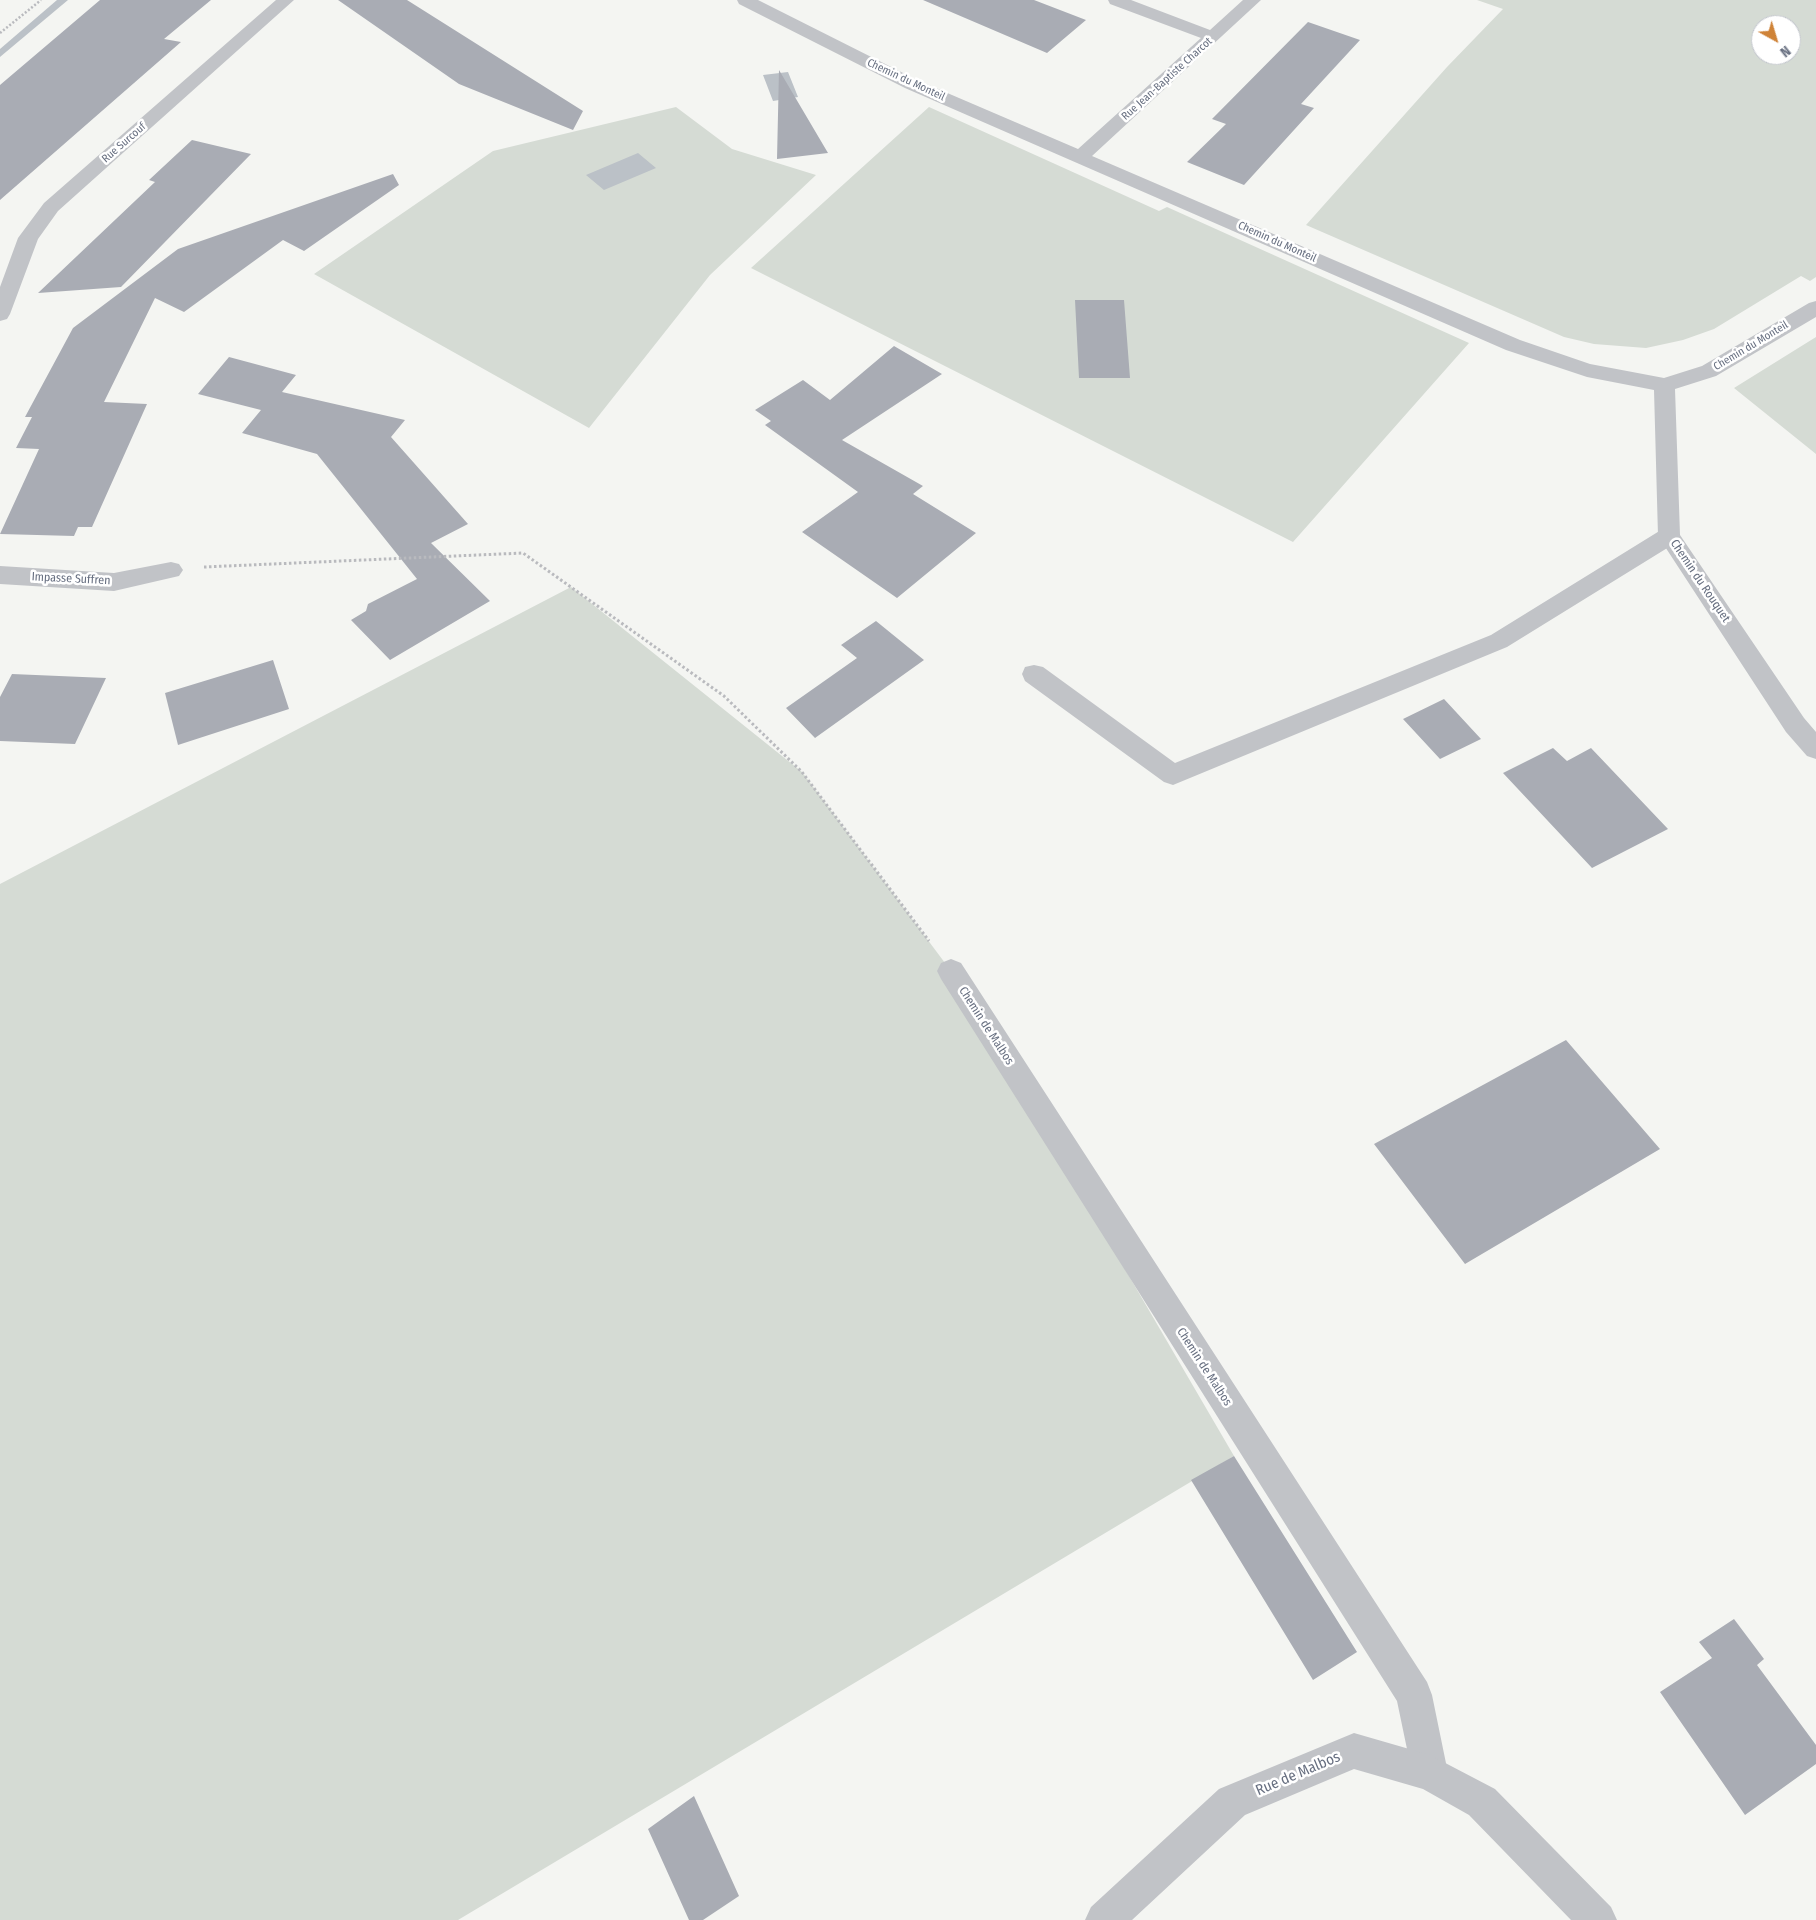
<!DOCTYPE html>
<style>
body{margin:0}
#map{position:relative;width:1816px;height:1920px;overflow:hidden;background:#f4f5f2;font-family:"Fira Sans Condensed",sans-serif}
canvas{display:block}
.north{position:absolute;left:1751px;top:15px;width:50px;height:50px;box-sizing:border-box;background:#fff;border:1px solid #c2c5cc;border-radius:50%;rotate:141deg;font-size:14px;font-weight:700;line-height:20px;text-align:center;color:#676f80}
.north::after{content:'';display:block;margin:auto;width:18px;height:22px;background:#cf8338;clip-path:polygon(50% 0,100% 100%,50% 72%,0 100%)}
</style>
<div id="map">
<canvas width="1816" height="1920"></canvas>
<div class="north">N</div>
</div>
<script>
const g = document.querySelector('canvas').getContext('2d');
g.lineJoin = 'round';
function paint(path, color) { g.fillStyle = color; g.fill(path, 'evenodd'); }
const shape = rows => new Path2D(rows.map(r => 'M' + r).join(''));
function trace(path, color, width, dash) { g.strokeStyle = color; g.lineWidth = width; g.lineCap = dash ? 'butt' : 'round'; g.setLineDash(dash || []); g.stroke(path); }
function write(font, color, halo, rows, align = 'center') {
  g.font = font + ' "Fira Sans Condensed",sans-serif'; g.lineWidth = 5; g.setLineDash([]); g.textBaseline = 'middle'; g.strokeStyle = halo; g.fillStyle = color; for (const [text, x, y, turn = 0] of rows) {
    g.save(); g.translate(x, y); g.rotate((+turn || 0) * Math.PI / 180); g.textAlign = isNaN(turn) ? turn : align; if (halo) g.strokeText(text, 0, 0); g.fillText(text, 0, 0); g.restore();
  }
}
paint(shape([
 [1477,0,1816,0,1816,277,1810,281,1801,276,1714,329,1683,340,1646,348,1594,344,1564,337,1306,225,1447,67,1503,9],
 [1761,25,1791,25,1791,55,1761,55],
 [676,107,732,149,816,175,710,275,589,428,314,274,493,151],
 [929,107,1159,211,1167,207,1469,343,1293,542,751,268],
 [1816,337,1816,454,1734,388],
 [571,587,802,772,951,971,1234,1456,458,1920,0,1920,0,884]
]), '#d5dbd4');
paint(shape([
 [788,72,798,97,773,101,763,75],
 [638,153,656,168,604,190,586,175]
]), '#bbc1c7');
paint(shape([
 [57,0,68,0,0,57,0,49,57,0]
]), '#bbc1c7');
paint(shape([
 [100,0,211,0,164,39,181,42,0,200,0,85],
 [338,0,407,0,583,111,573,130,459,84],
 [923,0,1034,0,1086,20,1047,53],
 [1308,22,1360,40,1301,104,1314,108,1244,185,1187,162,1226,124,1212,119],
 [779,70,828,153,777,159],
 [192,140,251,154,121,287,38,293,155,182,149,180],
 [393,174,399,185,304,251,283,240,184,312,155,298,104,402,147,404,92,527,78,527,74,536,0,534,39,449,16,448,32,417,25,417,73,328,178,249],
 [1075,300,1124,300,1130,378,1079,378],
 [894,346,942,374,842,440,923,486,913,494,976,533,897,598,802,532,858,492,765,425,771,421,755,410,803,380,830,400],
 [229,357,296,375,282,392,405,420,391,437,468,524,431,543,490,601,390,660,351,620,366,611,368,604,417,579,317,454,242,433,261,410,198,394],
 [876,621,924,660,815,738,786,708,857,658,841,645],
 [273,660,289,709,178,745,165,693],
 [12,674,106,678,75,744,0,741,0,697],
 [1444,699,1481,739,1440,759,1403,719],
 [1553,748,1567,761,1591,748,1668,829,1592,868,1503,773],
 [1566,1040,1660,1149,1465,1264,1374,1144],
 [1234,1456,1357,1652,1313,1680,1191,1480],
 [1734,1619,1764,1659,1757,1665,1816,1745,1816,1764,1745,1815,1660,1692,1712,1658,1699,1642],
 [694,1796,739,1896,703,1920,689,1920,648,1829]
]), '#a9acb4');
trace(shape([
 [0,33,41,0]
]), '#b9babe', 2.5, [2, 2]);
trace(shape([
 [204,567,523,553,724,696,802,772,929,941]
]), '#b9babe', 3, [2.5, 2.5]);
paint(shape([
 [1669,528,1677,530,1680,536,1677,542,1507,647,1173,785,1164,782,1025,681,1022,674,1025,667,1034,665,1043,667,1175,763,1491,635,1661,530,1669,528],
 [951,959,961,963,1427,1682,1432,1695,1448,1773,1443,1786,1430,1791,1417,1786,1412,1773,1397,1701,941,979,937,971,941,963,951,959]
]), '#c1c3c7');
paint(shape([
 [276,0,294,0,58,211,38,239,10,314,7,319,0,321,0,287,18,238,44,203,276,0],
 [737,0,758,0,917,80,1078,149,1201,38,1110,4,1108,0,1131,0,1210,30,1243,0,1261,0,1092,156,1520,340,1590,364,1664,378,1702,366,1809,303,1816,301,1816,317,1716,376,1675,389,1680,535,1804,718,1816,732,1816,759,1807,756,1786,732,1658,536,1654,390,1587,377,1506,350,905,88,739,4,737,0],
 [171,562,179,564,183,570,179,576,114,591,0,584,0,566,114,573,171,562],
 [1354,1733,1430,1755,1495,1789,1611,1907,1617,1920,1571,1920,1469,1815,1423,1789,1354,1769,1245,1815,1132,1920,1085,1920,1091,1907,1219,1789,1354,1733]
]), '#c1c3c7');
write('11px', '#676f80', '#fff', [
 ["Rue Jean-Baptiste Charcot",1167,79,-42],
 ["Chemin du Monteil",906,80,25],
 ["Rue Surcouf",124,143,-41],
 ["Chemin du Monteil",1277,242,24],
 ["Chemin du Monteil",1751,346,-31]
]);
write('12px', '#676f80', '#fff', [
 ["Impasse Suffren",71,579,3],
 ["Chemin du Rouquet",1700,581,56],
 ["Chemin de Malbos",986,1026,57],
 ["Chemin de Malbos",1204,1367,57]
]);
write('15px', '#676f80', '#fff', [
 ["Rue de Malbos",1298,1774,-23]
]);
</script>
